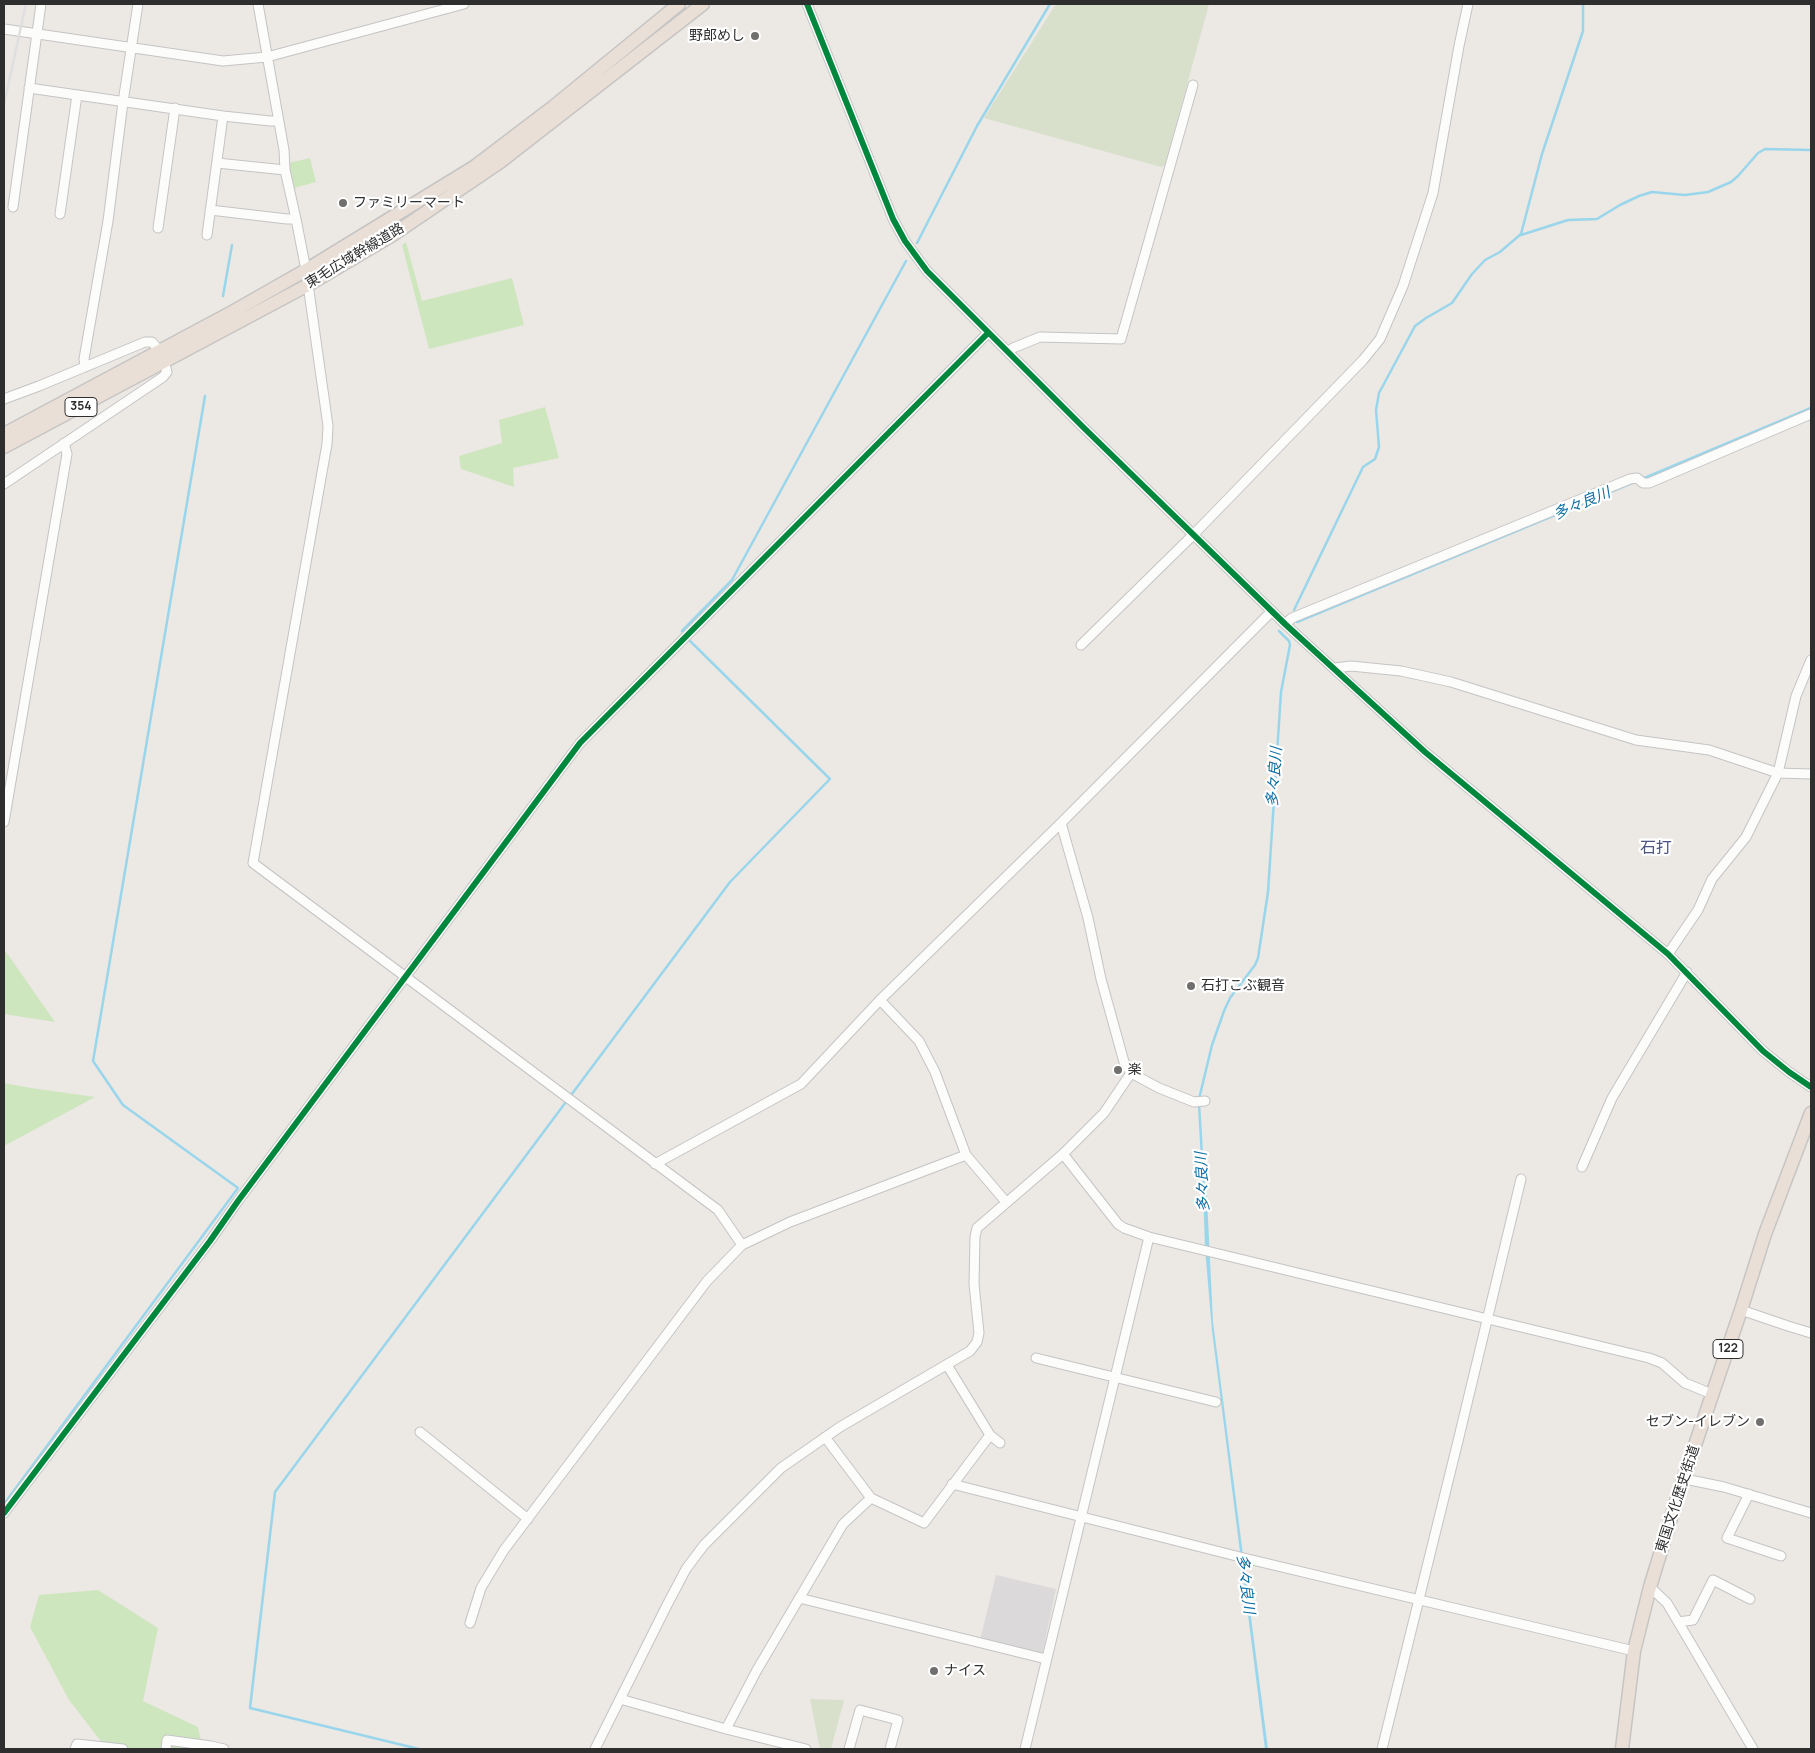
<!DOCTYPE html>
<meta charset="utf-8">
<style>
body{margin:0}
#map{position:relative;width:1815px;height:1753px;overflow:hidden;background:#ece8e4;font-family:Manrope,sans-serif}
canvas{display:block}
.frame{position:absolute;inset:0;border:5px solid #2e2e2e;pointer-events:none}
</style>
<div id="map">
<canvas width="1815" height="1753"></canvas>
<div class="frame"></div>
</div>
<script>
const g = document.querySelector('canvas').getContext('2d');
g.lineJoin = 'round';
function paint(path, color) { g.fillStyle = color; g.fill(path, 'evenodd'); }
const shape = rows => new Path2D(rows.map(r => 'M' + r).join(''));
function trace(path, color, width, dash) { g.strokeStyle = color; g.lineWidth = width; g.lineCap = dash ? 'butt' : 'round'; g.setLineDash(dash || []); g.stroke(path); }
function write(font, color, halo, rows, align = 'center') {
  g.font = font + ' Manrope,"Noto Sans JP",sans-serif'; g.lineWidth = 4.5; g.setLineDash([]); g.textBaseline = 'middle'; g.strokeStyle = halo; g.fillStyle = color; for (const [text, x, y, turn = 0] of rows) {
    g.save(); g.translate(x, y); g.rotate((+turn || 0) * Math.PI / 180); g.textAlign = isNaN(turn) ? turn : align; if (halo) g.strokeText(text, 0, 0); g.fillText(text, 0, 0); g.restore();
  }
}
paint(shape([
 [996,1575,1056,1589,1042,1655,980,1640]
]), '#dcd9db');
paint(shape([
 [310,158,316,182,294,188,288,163],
 [406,242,422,301,512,278,524,325,429,349,402,245],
 [545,407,559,458,513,468,514,487,461,469,459,456,502,443,499,420],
 [4,949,55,1022,4,1014],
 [4,1083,31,1088,95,1097,4,1146],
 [98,1590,158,1628,143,1701,198,1727,203,1749,107,1749,69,1700,30,1627,39,1595]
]), '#cee6be');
paint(shape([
 [1056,4,1209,4,1165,165,1161,167,984,118],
 [810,1699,844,1700,831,1749,820,1749]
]), '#d8e0cc');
paint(shape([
 [1203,1189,1206,1189,1207,1198,1213,1322,1268,1749,1265,1749,1212,1331,1205,1248]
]), '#99d6ec');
trace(shape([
 [1521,235,1568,220,1597,219,1620,205,1639,196,1652,192,1685,195,1708,192,1731,182,1738,176,1758,153,1765,149,1811,150],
 [917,243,977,126,1050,4],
 [223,296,232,245],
 [1642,479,1811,408],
 [1294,610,1363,467,1375,459,1379,447,1376,410,1379,393,1415,326,1426,318,1452,303,1472,274,1485,260,1500,252,1521,234,1542,154,1583,31,1583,4],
 [1297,622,1637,481],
 [685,634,682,631,732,580,906,261],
 [1199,1099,1212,1045,1224,1011,1230,998,1255,965,1258,958,1268,892,1281,692,1290,645,1289,641,1279,631],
 [1199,1104,1204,1191],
 [4,1504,238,1188,123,1105,93,1061,205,396],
 [419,1749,250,1708,275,1492,730,882,830,779,688,639]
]), '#99d6ec', 2.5);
const minor = shape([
 [258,4,284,150,285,170,296,219,306,270,328,426,327,444,253,863,718,1210,742,1245],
 [807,4,893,219,905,241,927,271,1083,427,1285,624,1425,752,1668,954,1763,1051,1789,1072,1811,1087],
 [4,29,223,61,267,57,464,4],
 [29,88,223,116,270,121,278,121],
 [217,163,285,170],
 [13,207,41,4],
 [210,210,287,219,296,219],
 [60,214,77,95],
 [158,228,175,108],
 [207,235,223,116],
 [1008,352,1013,348,1040,337,1121,339,1193,85],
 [85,367,84,359,108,221,123,102,138,4],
 [4,399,39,386,145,342,152,342,159,350],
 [4,484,163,377,167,372,164,361],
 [1285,624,1292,618,1630,479,1637,478,1643,483,1649,483,1811,414],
 [1081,645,1193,535,1363,360,1380,339,1403,286,1433,193,1459,46,1468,4],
 [1335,668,1351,666,1401,671,1451,682,1636,740,1709,750,1778,773,1811,774],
 [4,822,67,454,64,443],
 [1061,823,1088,918,1101,979,1124,1062,1131,1073,1159,1088,1194,1102,1205,1101],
 [1668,954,1698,910,1712,879,1746,837,1778,773,1796,696,1811,660],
 [880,1000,919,1041,935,1072,966,1155,1006,1202],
 [1063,1154,1118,1224,1124,1228,1149,1237,1649,1358,1662,1363,1685,1383,1712,1394],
 [655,1164,801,1084,880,1000,1061,823,1272,611],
 [1582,1167,1612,1098,1687,972],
 [1741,1310,1788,1326,1811,1333],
 [1036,1358,1216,1402],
 [947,1365,990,1435,1000,1443],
 [420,1432,528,1519],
 [825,1437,871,1498],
 [1685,1479,1724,1487,1811,1513],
 [952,1484,1248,1559,1634,1651],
 [1749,1494,1727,1538,1781,1556],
 [4,1513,210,1241,238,1201,580,743,988,333],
 [1650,1587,1667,1603,1753,1749],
 [799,1598,1046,1659],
 [1678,1622,1693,1620,1713,1580,1750,1599],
 [470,1623,481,1588,504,1550,707,1281,742,1245,790,1222,966,1155],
 [620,1699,726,1729,806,1749],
 [726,1729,757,1670,843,1524,871,1498,924,1523,990,1435],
 [75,1749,77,1744,123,1749],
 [166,1749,167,1740,211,1746,224,1749],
 [595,1749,667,1605,686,1569,704,1545,781,1468,840,1427,970,1351,977,1342,979,1333,974,1284,975,1237,977,1228,1063,1154,1104,1113,1131,1073],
 [849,1749,860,1710,898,1720,890,1749],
 [1025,1749,1149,1237],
 [1382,1749,1458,1441,1521,1179]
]);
const highway = shape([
 [4,434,234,311,306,270,474,167,553,107,679,4],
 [4,447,308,285,394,234,500,162,703,4],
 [1622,1749,1634,1651,1650,1587,1678,1495,1741,1310,1765,1234,1811,1113]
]);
trace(minor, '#c5c4c5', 11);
trace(highway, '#c6c5c4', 15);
trace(minor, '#fcfcfb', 9);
trace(highway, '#eadfd6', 12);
trace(shape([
 [4,104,26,4]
]), '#dfdfe1', 2.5);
trace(shape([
 [807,4,893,219,905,241,927,271,1083,427,1285,624,1425,752,1668,954,1763,1051,1789,1072,1811,1087],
 [4,1513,210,1241,238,1201,580,743,988,333]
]), '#00873e', 6);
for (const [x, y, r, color] of [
 [755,36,5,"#706f6e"],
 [343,203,5,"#706f6e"],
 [1191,986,5,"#706f6e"],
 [1118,1070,5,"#706f6e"],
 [1760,1422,5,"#706f6e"],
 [934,1671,5,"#706f6e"]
]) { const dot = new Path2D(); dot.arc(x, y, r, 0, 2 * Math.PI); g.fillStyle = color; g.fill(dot); trace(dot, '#fff', 2); }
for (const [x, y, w] of [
 [81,407,32],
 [1728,1349,30]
]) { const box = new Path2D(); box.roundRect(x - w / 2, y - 9.5, w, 19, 4); g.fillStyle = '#fff'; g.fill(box); trace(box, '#2e2e2e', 1); }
write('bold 12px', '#2e2e2e', null, [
 ["354",81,407],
 ["122",1728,1349]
]);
write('14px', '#2e2e2e', '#fff', [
 ["野郎めし",745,36,"right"],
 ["ファミリーマート",353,203],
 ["石打こぶ観音",1201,986],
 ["楽",1128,1070],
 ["セブン-イレブン",1750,1422,"right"],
 ["ナイス",944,1671]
], 'left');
write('14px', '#2e2e2e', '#fff', [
 ["東毛広域幹線道路",355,256,-31],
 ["東国文化歴史街道",1678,1499,-72]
]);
write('italic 15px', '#0d6fa3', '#fff', [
 ["多々良川",1582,504,-23],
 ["多々良川",1275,777,-86],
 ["多々良川",1203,1182,-93],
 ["多々良川",1245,1584,83]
]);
write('16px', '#4d5680', '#fff', [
 ["石打",1656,849]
]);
</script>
